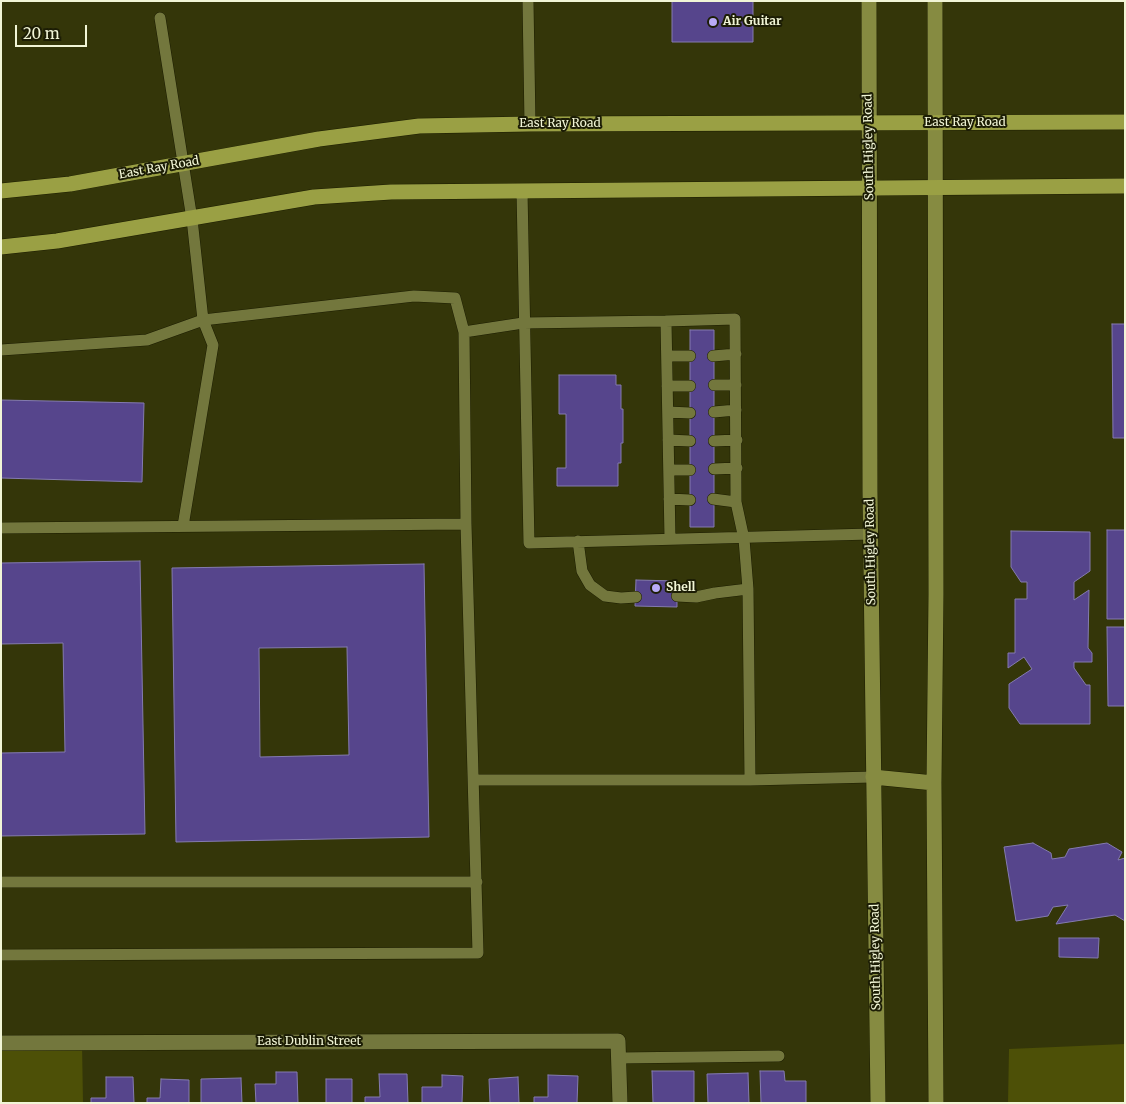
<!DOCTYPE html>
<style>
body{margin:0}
#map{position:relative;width:1126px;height:1104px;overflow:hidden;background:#343609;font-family:Merriweather,serif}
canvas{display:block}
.frame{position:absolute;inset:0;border:2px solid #f1f5d6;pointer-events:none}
.scale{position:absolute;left:15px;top:25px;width:72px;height:22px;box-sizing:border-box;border:2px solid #f1f5d6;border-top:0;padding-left:6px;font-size:15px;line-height:18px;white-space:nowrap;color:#f1f5d6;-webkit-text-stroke:4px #1c1d05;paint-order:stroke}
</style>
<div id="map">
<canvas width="1126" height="1104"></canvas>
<div class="frame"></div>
<div class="scale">20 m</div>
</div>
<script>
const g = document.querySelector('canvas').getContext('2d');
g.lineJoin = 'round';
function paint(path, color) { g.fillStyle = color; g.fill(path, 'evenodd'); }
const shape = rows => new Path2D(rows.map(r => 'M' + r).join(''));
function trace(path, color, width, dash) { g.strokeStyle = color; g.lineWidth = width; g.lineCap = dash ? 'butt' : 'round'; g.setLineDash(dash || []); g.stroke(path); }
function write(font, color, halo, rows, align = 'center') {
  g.font = font + ' Merriweather,serif'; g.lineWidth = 4; g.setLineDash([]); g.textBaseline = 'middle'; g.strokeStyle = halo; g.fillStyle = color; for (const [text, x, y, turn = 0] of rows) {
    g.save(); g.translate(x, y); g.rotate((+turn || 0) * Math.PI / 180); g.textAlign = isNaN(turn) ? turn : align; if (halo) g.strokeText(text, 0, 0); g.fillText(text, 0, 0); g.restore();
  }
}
paint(shape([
 [1,1043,82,1043,83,1103,1,1103],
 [1125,1044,1125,1103,1008,1103,1009,1049]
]), '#4d5007');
const building = shape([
 [672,1,753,1,753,42,672,42,672,1],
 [1112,324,1125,324,1125,438,1113,438,1112,324],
 [690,330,714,330,714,527,690,527,690,330],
 [559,375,616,375,616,385,621,385,621,409,623,409,623,443,621,443,621,463,618,463,618,486,557,486,557,468,566,468,566,414,559,414,559,375],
 [1,400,144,403,142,482,1,478,1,400],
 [1107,530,1125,530,1125,619,1107,619,1107,530],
 [1011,531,1090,532,1090,571,1074,582,1074,600,1089,590,1088,648,1092,653,1092,662,1074,662,1074,668,1086,685,1090,685,1090,724,1020,724,1009,708,1009,684,1032,669,1024,657,1008,668,1008,653,1015,653,1015,599,1027,599,1027,582,1021,582,1011,567,1011,531],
 [140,561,145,834,1,836,1,753,65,752,63,643,1,644,1,563,140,561],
 [424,564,429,837,176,842,172,568,424,564],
 [347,647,349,755,260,757,259,648,347,647],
 [636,580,677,581,677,607,635,606,636,580],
 [1107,627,1125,627,1125,706,1108,706,1107,627],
 [1033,843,1051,853,1052,859,1065,857,1069,849,1107,843,1122,852,1118,860,1125,858,1125,921,1115,915,1056,924,1068,905,1053,907,1048,916,1016,921,1004,847,1033,843],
 [1059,938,1099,938,1098,958,1059,957,1059,938],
 [652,1071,694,1071,694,1103,653,1103,652,1071],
 [760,1071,784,1071,785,1081,806,1081,806,1103,761,1103,760,1071],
 [276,1072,297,1072,298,1103,256,1103,255,1084,276,1084,276,1072],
 [748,1073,749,1103,708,1103,707,1074,748,1073],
 [379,1074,407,1074,408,1103,365,1103,365,1097,380,1097,379,1074],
 [442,1075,463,1076,462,1103,422,1103,422,1087,442,1087,442,1075],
 [548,1075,578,1076,577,1103,534,1103,534,1097,548,1097,548,1075],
 [106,1077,133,1077,134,1103,91,1103,91,1098,106,1098,106,1077],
 [518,1077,519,1103,490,1103,489,1079,518,1077],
 [241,1078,242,1103,201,1103,201,1079,241,1078],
 [161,1079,189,1080,189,1103,147,1103,147,1098,160,1098,161,1079],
 [326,1079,352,1079,352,1103,326,1103,326,1079]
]);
paint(building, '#56458c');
trace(building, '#847bb0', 1);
const lane = shape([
 [528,1,530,124],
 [160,18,192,219,203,320,414,296,455,298,464,332,466,524],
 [522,191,529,543,871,534],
 [666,321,735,319,736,502,744,539,748,589,750,780,873,777],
 [464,332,523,323,666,321,670,539],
 [1,350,147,340,203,320,213,345,183,526],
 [667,356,690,356],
 [713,356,736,354],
 [714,385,736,385],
 [667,386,690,386],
 [668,412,690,413],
 [714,412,736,410],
 [668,440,690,441],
 [714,441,737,440],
 [714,469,737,468],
 [669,470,690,470],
 [669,499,690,500],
 [713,499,736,502],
 [1,528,466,524,478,953,1,955],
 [578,541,582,571,590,585,605,596,621,598,636,597],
 [677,596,696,597,715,593,748,589],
 [474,780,750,780],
 [1,882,477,882],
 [619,1058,779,1056]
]);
const street = shape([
 [1,1043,618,1041,620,1103]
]);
const secondary = shape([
 [869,1,870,492,878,1103],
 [935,1,936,594,934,783,936,1103],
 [873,777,934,783]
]);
const primary = shape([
 [1,191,70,184,319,139,419,126,530,124,1125,122],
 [1,247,57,241,314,197,391,192,1125,186]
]);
trace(lane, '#1c1d01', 12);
trace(street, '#1c1d01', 16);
trace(secondary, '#1c1d01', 16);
trace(primary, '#1c1d01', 16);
trace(lane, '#73773d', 11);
trace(street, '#73773d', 15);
trace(secondary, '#868b41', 15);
trace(primary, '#9aa044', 15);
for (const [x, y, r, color] of [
 [713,22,5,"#b9abf7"],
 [656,588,5,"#b9abf7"]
]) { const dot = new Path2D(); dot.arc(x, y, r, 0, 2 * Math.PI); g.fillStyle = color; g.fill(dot); trace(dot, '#1c1d05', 2); }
write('bold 12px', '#f1f5d6', '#1c1d05', [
 ["Air Guitar",723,22],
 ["Shell",666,588]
], 'left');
write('12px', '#f1f5d6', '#1c1d05', [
 ["East Ray Road",965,123],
 ["East Ray Road",560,124],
 ["South Higley Road",869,147,-91],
 ["East Ray Road",159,168,-10],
 ["South Higley Road",871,552,-91],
 ["South Higley Road",876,957,-91],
 ["East Dublin Street",309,1042]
]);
</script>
